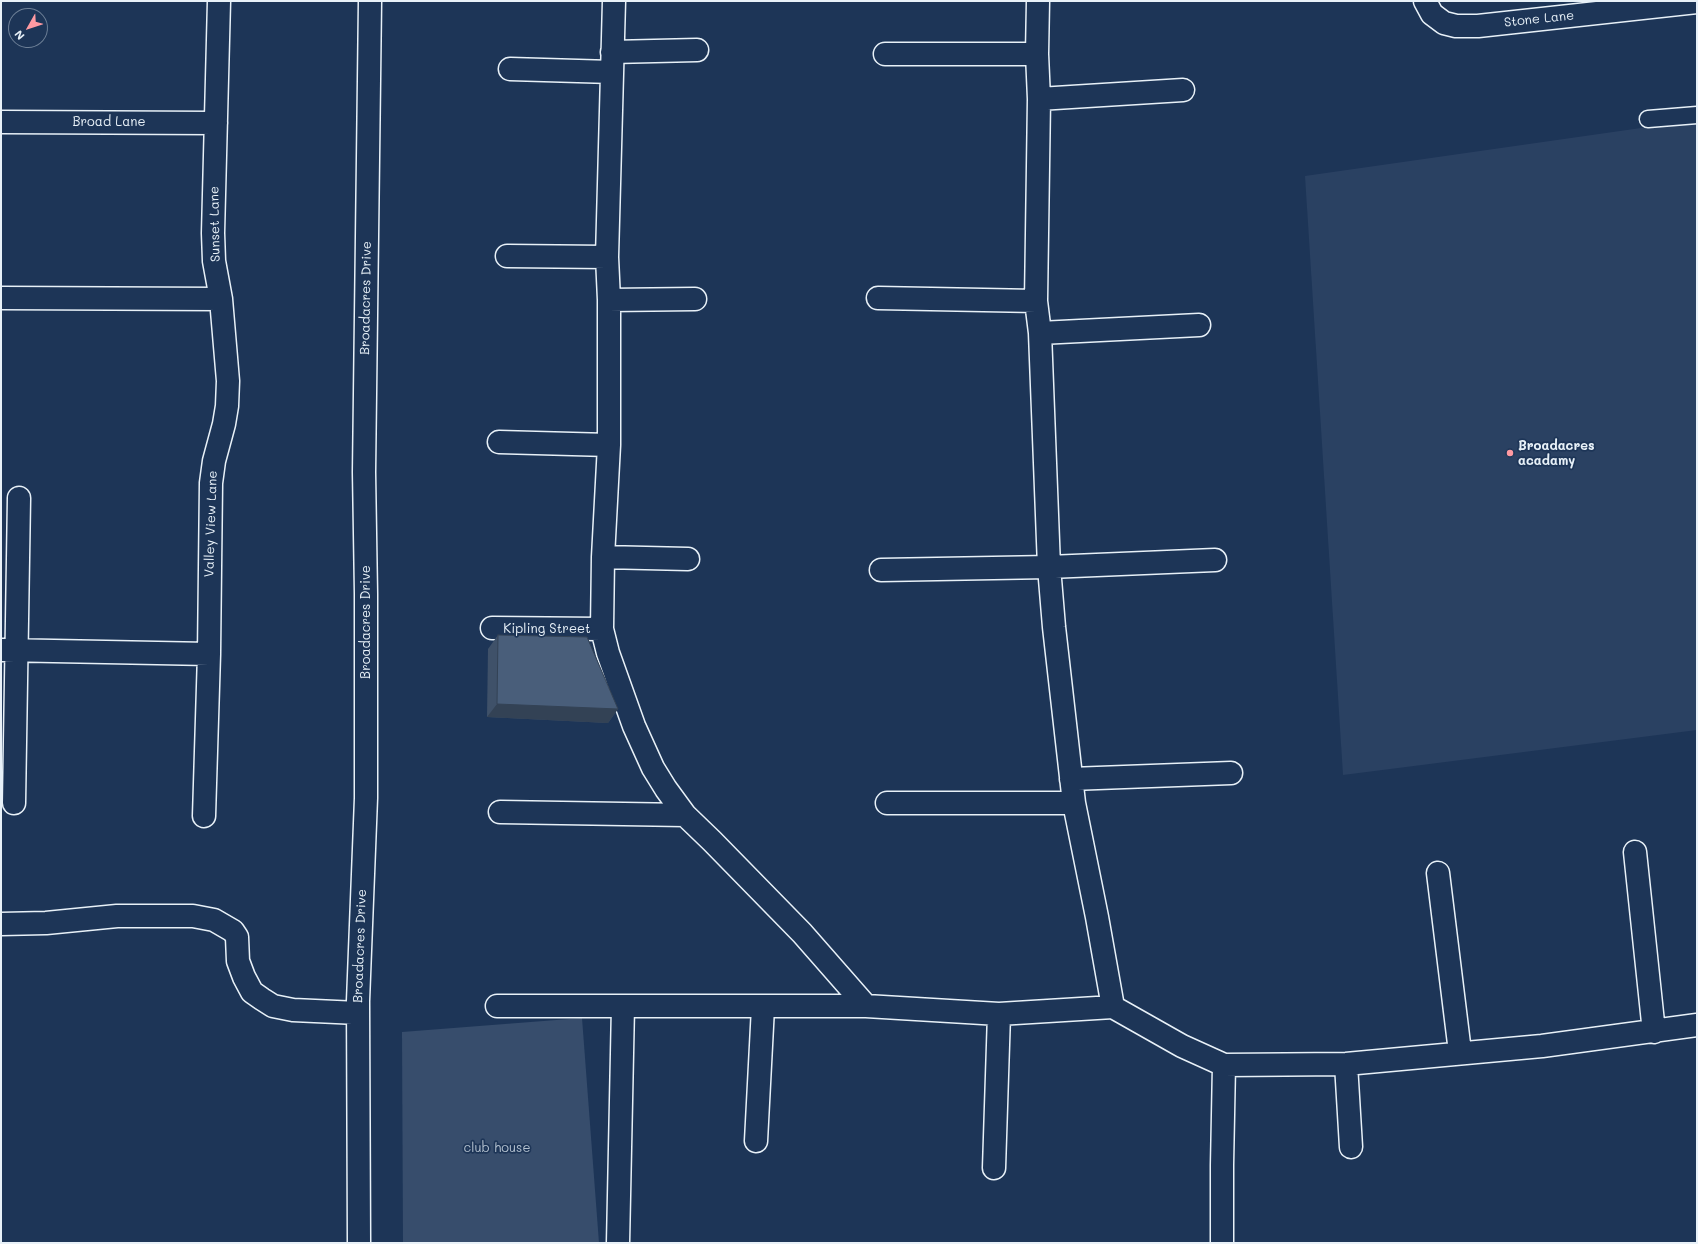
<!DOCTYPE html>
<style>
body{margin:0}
#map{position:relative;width:1698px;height:1244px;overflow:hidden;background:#1d3557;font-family:Mali,sans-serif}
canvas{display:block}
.frame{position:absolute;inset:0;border:2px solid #e8f1f8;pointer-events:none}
.north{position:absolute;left:8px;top:8px;width:40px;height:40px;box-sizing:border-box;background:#1d3557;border:1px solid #6e8097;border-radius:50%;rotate:231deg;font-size:11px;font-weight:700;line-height:16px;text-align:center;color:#e8f1f8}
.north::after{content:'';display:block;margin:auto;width:14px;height:18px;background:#ff9aa2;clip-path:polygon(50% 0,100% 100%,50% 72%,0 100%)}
</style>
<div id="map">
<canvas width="1698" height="1244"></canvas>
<div class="frame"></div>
<div class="north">N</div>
</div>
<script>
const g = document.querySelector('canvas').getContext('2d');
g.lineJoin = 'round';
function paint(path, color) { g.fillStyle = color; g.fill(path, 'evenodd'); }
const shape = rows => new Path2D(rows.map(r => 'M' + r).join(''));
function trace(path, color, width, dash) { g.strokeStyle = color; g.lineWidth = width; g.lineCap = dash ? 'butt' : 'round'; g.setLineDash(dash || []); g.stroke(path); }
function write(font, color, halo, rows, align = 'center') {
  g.font = font + ' Mali,sans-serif'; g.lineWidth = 3.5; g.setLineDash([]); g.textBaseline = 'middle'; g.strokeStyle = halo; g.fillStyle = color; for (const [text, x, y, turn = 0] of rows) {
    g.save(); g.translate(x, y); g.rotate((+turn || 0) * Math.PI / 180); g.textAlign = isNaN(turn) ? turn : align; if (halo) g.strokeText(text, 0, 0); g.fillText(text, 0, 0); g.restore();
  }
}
paint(shape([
 [1697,120,1697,730,1343,775,1305,176]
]), '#2a4162');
paint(shape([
 [582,1018,599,1243,403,1243,402,1032]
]), '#374d6c');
const lane = shape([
 [1648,119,1697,115]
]);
const street = shape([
 [614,1,607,257,609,300,609,445,603,557,602,629,608,653,634,726,653,768,666,789,685,815,712,841,802,933,866,1006],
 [1038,1,1037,54,1039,99,1036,301,1040,333,1049,567,1054,627,1074,803,1097,917,1113,1007],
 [1425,1,1432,14,1444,23,1456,26,1478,26,1697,2],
 [612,52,697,50],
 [885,54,1037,54],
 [510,69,612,72],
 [1039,99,1183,90],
 [1,122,216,123],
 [507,256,607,257],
 [1,298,221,299],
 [878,298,1036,301],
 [609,300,695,299],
 [1040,333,1199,325],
 [499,442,609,445],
 [603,557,688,559],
 [881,570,1049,567,1215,560],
 [492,628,602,629],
 [2,650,209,654],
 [1071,779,1231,773],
 [14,803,19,498],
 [887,803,1074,803],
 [500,812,685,815],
 [204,816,209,654,211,483,214,461,224,424,227,406,228,381,221,299,214,261,213,233,219,1],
 [1635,852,1654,1032],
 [1438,873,1460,1052],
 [1,924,46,923,117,916,193,916,214,920,233,931,237,937,238,961,244,977,252,992,262,999,273,1006,293,1010,358,1013],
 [497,1006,866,1006,999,1014,1113,1007,1182,1046,1224,1065,1346,1064,1542,1046,1697,1025],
 [1346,1064,1351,1147],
 [756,1141,763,1007],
 [994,1168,999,1014],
 [359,1243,358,1001,366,798,366,594,364,472,370,1],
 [618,1243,623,1006],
 [1222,1243,1222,1165,1224,1065]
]);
trace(lane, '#e8f1f8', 19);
trace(street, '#e8f1f8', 25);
trace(lane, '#1d3557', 16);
trace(street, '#1d3557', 22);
paint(shape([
 [498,635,618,709,608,723,487,717,488,649]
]), '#3f5169');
paint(shape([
 [497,704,618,709,608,723,487,717]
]), '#334255');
const building = shape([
 [498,635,587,637,618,709,497,704,498,635]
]);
paint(building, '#495e7a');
trace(building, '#334255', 1);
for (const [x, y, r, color] of [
 [1510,453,4,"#ff9aa2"]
]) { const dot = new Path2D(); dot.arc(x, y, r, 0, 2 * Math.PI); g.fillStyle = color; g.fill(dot); trace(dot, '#1d3557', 1.5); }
write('13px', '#e8f1f8', '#1d3557', [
 ["Stone Lane",1539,19,-6],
 ["Broad Lane",109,122],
 ["Sunset Lane",215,224,-91],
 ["Broadacres Drive",366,298,-89],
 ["Valley View Lane",211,524,-88],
 ["Broadacres Drive",366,622,-90],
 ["Kipling Street",547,629],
 ["Broadacres Drive",360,946,-88]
]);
write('bold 13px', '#e8f1f8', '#1d3557', [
 ["Broadacres",1518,446],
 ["acadamy",1518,461]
], 'left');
write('13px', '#b3c0ce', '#1d3557', [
 ["club house",497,1148]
]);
</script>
